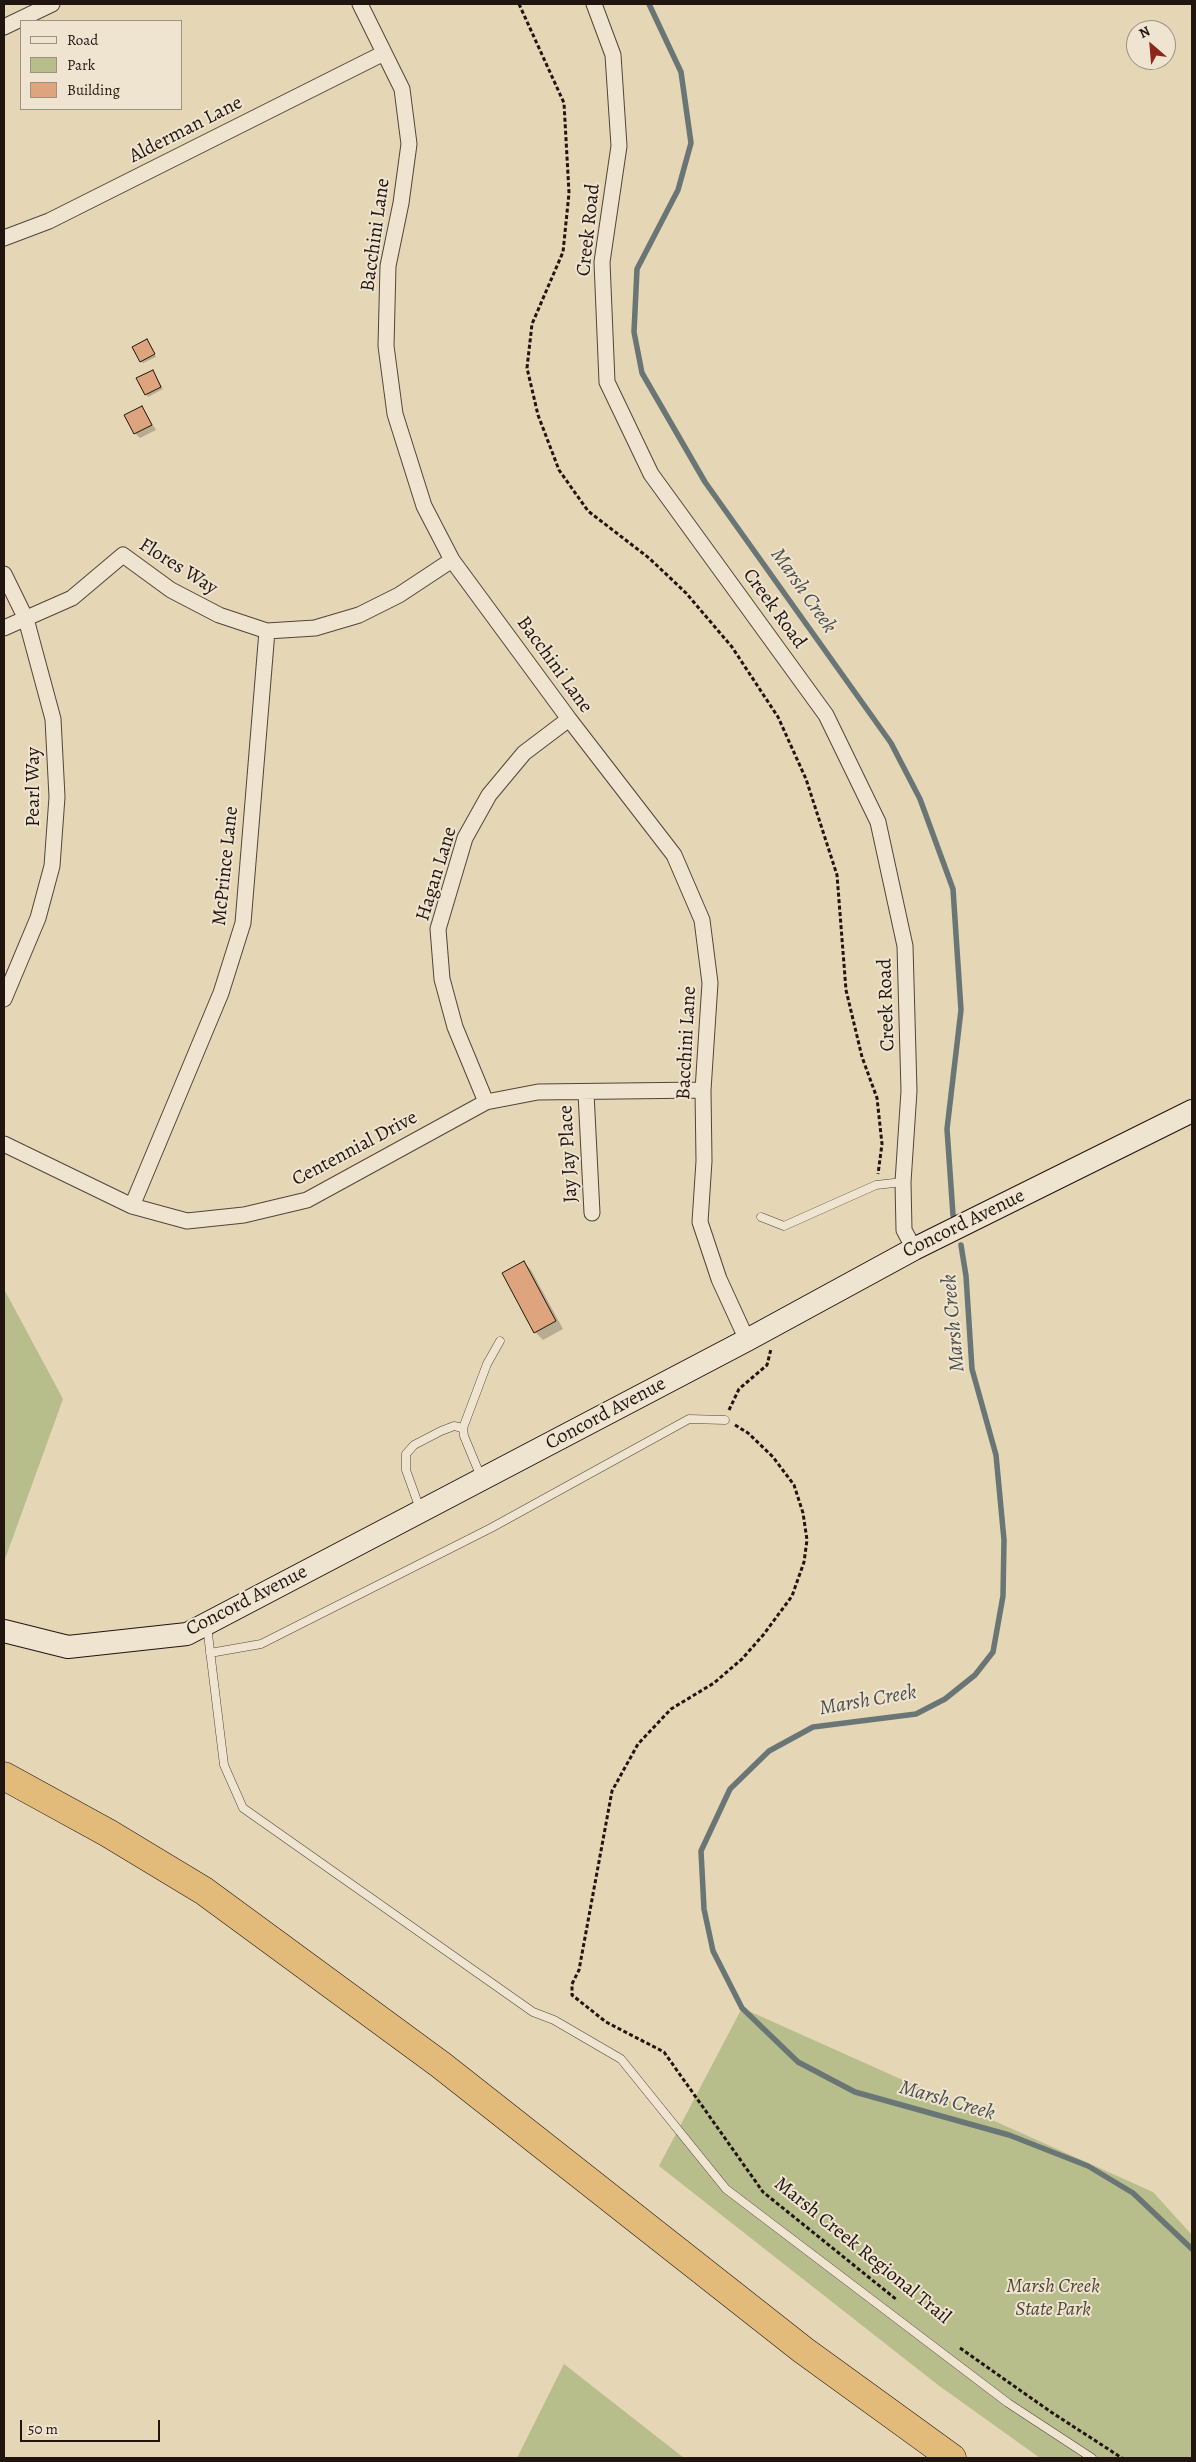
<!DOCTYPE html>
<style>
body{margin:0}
#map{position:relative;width:1196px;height:2462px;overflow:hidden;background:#e5d6b6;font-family:Alegreya,serif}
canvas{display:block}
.frame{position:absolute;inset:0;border:5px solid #211510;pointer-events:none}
.legend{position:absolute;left:20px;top:20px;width:162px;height:90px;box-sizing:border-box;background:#eee4d0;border:1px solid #9c9183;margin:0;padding:6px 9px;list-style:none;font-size:15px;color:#211510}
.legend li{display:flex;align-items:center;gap:10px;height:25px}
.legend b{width:25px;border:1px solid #9c9183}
.north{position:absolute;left:1126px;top:20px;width:50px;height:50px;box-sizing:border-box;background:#eee4d0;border:1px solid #9c9183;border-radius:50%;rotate:333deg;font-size:14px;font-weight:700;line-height:20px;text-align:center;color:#211510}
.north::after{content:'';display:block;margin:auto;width:18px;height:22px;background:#8f2418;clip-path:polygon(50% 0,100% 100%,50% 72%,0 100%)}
.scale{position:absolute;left:20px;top:2420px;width:140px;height:22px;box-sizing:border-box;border:2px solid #211510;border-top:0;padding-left:6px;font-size:15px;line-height:18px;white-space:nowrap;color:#211510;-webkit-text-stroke:4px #eee4d0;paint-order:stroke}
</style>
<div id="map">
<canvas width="1196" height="2462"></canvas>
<div class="frame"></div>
<ul class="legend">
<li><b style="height:6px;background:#eee4d0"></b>Road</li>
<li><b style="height:14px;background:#b8bd8c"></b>Park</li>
<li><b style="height:14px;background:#dea47d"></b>Building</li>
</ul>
<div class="north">N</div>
<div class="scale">50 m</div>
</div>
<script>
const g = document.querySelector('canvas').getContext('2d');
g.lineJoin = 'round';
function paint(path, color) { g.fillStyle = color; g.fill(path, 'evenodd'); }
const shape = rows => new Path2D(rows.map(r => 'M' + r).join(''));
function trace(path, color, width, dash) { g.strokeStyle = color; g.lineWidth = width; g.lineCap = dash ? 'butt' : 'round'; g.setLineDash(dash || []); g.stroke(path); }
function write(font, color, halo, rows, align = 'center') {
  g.font = font + ' Alegreya,serif'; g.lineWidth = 4; g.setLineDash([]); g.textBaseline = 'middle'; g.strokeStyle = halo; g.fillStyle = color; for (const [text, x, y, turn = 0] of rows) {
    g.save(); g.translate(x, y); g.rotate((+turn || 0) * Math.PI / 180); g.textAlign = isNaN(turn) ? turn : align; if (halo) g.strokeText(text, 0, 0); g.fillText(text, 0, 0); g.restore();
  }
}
paint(shape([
 [4,1289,63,1399,4,1562],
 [742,2008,1153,2192,1192,2235,1192,2458,1040,2458,938,2385,659,2166],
 [564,2364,684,2458,517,2458]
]), '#b8bd8c');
paint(shape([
 [149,343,156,357,143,363,141,361],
 [154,373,163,389,148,397,138,379],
 [142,407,156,430,140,438,135,433],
 [524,1262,531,1270,563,1329,543,1340,535,1332]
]), '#0003');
trace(shape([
 [649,4,681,72,691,143,678,190,637,269,634,332,642,373,705,482,891,743,920,799,953,889,961,1010,947,1129,953,1215],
 [961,1245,966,1276,972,1369,996,1455,1004,1540,1003,1596,993,1652,975,1675,945,1699,916,1714,813,1727,769,1751,730,1789,701,1851,704,1909,713,1951,742,2008,798,2062,855,2092,1009,2135,1088,2166,1133,2193,1192,2249]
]), '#697675', 5.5);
const building = shape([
 [147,339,155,354,140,362,132,347,147,339],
 [153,370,161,387,145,395,136,378,153,370],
 [142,406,152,425,134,434,124,415,142,406],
 [524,1261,556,1321,534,1333,502,1273,524,1261]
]);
paint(building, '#dea47d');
trace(building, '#211510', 1);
const lane = shape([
 [761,1217,784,1226,876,1185,903,1182],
 [481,1477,464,1436,463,1428,487,1364,500,1341],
 [420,1509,406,1470,406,1454,414,1445,441,1431,454,1426,463,1428],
 [207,1626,224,1765,243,1808,533,2012,554,2020,621,2059,726,2189,1008,2403,1092,2458],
 [210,1653,261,1644,491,1528,689,1419,725,1420]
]);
const street = shape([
 [360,4,402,89,409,144,401,203,388,266,386,346,395,414,424,506,452,560,569,719,674,855,702,920,710,983,703,1090,704,1161,700,1222,719,1279,747,1340],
 [594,4,613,55,619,146,602,262,607,382,651,474,826,715,878,822,905,946,909,1091,903,1182,904,1230,914,1249],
 [4,27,52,4],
 [4,238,49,221,384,53],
 [4,574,26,619,53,719,57,797,52,866,38,918,4,999],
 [4,628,72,598,123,555,171,590,219,615,267,631,315,628,359,615,399,595,452,560],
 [586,1093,592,1213],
 [486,1102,455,1027,442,979,438,929,465,838,489,795,524,753,569,719],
 [4,1144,132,1206,187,1221,244,1215,307,1200,486,1102,538,1092,703,1090],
 [132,1206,221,993,243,923,267,631]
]);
const secondary = shape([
 [4,1631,68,1647,187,1634,747,1340,914,1249,1192,1111]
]);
const highway = shape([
 [4,1776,108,1833,204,1891,441,2065,803,2350,952,2458]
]);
trace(lane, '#52453a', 9);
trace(street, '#52453a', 17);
trace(secondary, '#211510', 24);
trace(highway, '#211510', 29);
trace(shape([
 [519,4,564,103,569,193,563,252,532,324,527,368,538,415,559,470,588,511,649,558,686,593,732,647,778,717,806,779,837,875,846,990,862,1057,877,1098,882,1144,878,1174],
 [729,1410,739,1389,767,1365,771,1349],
 [735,1425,748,1433,773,1457,794,1485,803,1513,807,1540,804,1562,792,1596,764,1634,742,1659,714,1683,671,1709,638,1744,612,1791,579,1970,572,1984,572,1995,606,2022,664,2052,763,2192,897,2300],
 [960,2348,1051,2412,1122,2458]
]), '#211510', 3, [4, 2.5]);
trace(lane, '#eee4d0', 8);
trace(street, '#eee4d0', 15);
trace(secondary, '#eee4d0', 22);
trace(highway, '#e2bb7b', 28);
write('20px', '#211510', '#eee4d0', [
 ["Alderman Lane",186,130,-27],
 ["Creek Road",589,230,-84],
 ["Bacchini Lane",376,235,-82],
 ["Flores Way",178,567,32],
 ["Creek Road",774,609,54],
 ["Bacchini Lane",554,665,54],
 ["Pearl Way",34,787,-90],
 ["McPrince Lane",226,866,-84],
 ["Hagan Lane",437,874,-73],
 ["Creek Road",887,1005,-92],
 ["Bacchini Lane",687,1043,-87],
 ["Centennial Drive",355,1149,-28],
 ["Jay Jay Place",569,1154,-93],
 ["Concord Avenue",964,1224,-26],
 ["Concord Avenue",606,1414,-28],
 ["Concord Avenue",247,1601,-27],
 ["Marsh Creek Regional Trail",862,2251,39]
]);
write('italic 20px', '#4e4735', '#eee4d0', [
 ["Marsh Creek",1053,2287],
 ["State Park",1053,2310]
]);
write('italic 21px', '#4b4e4b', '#eee4d0', [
 ["Marsh Creek",803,591,55],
 ["Marsh Creek",954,1323,-95],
 ["Marsh Creek",868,1701,-10],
 ["Marsh Creek",947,2101,16]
]);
</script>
